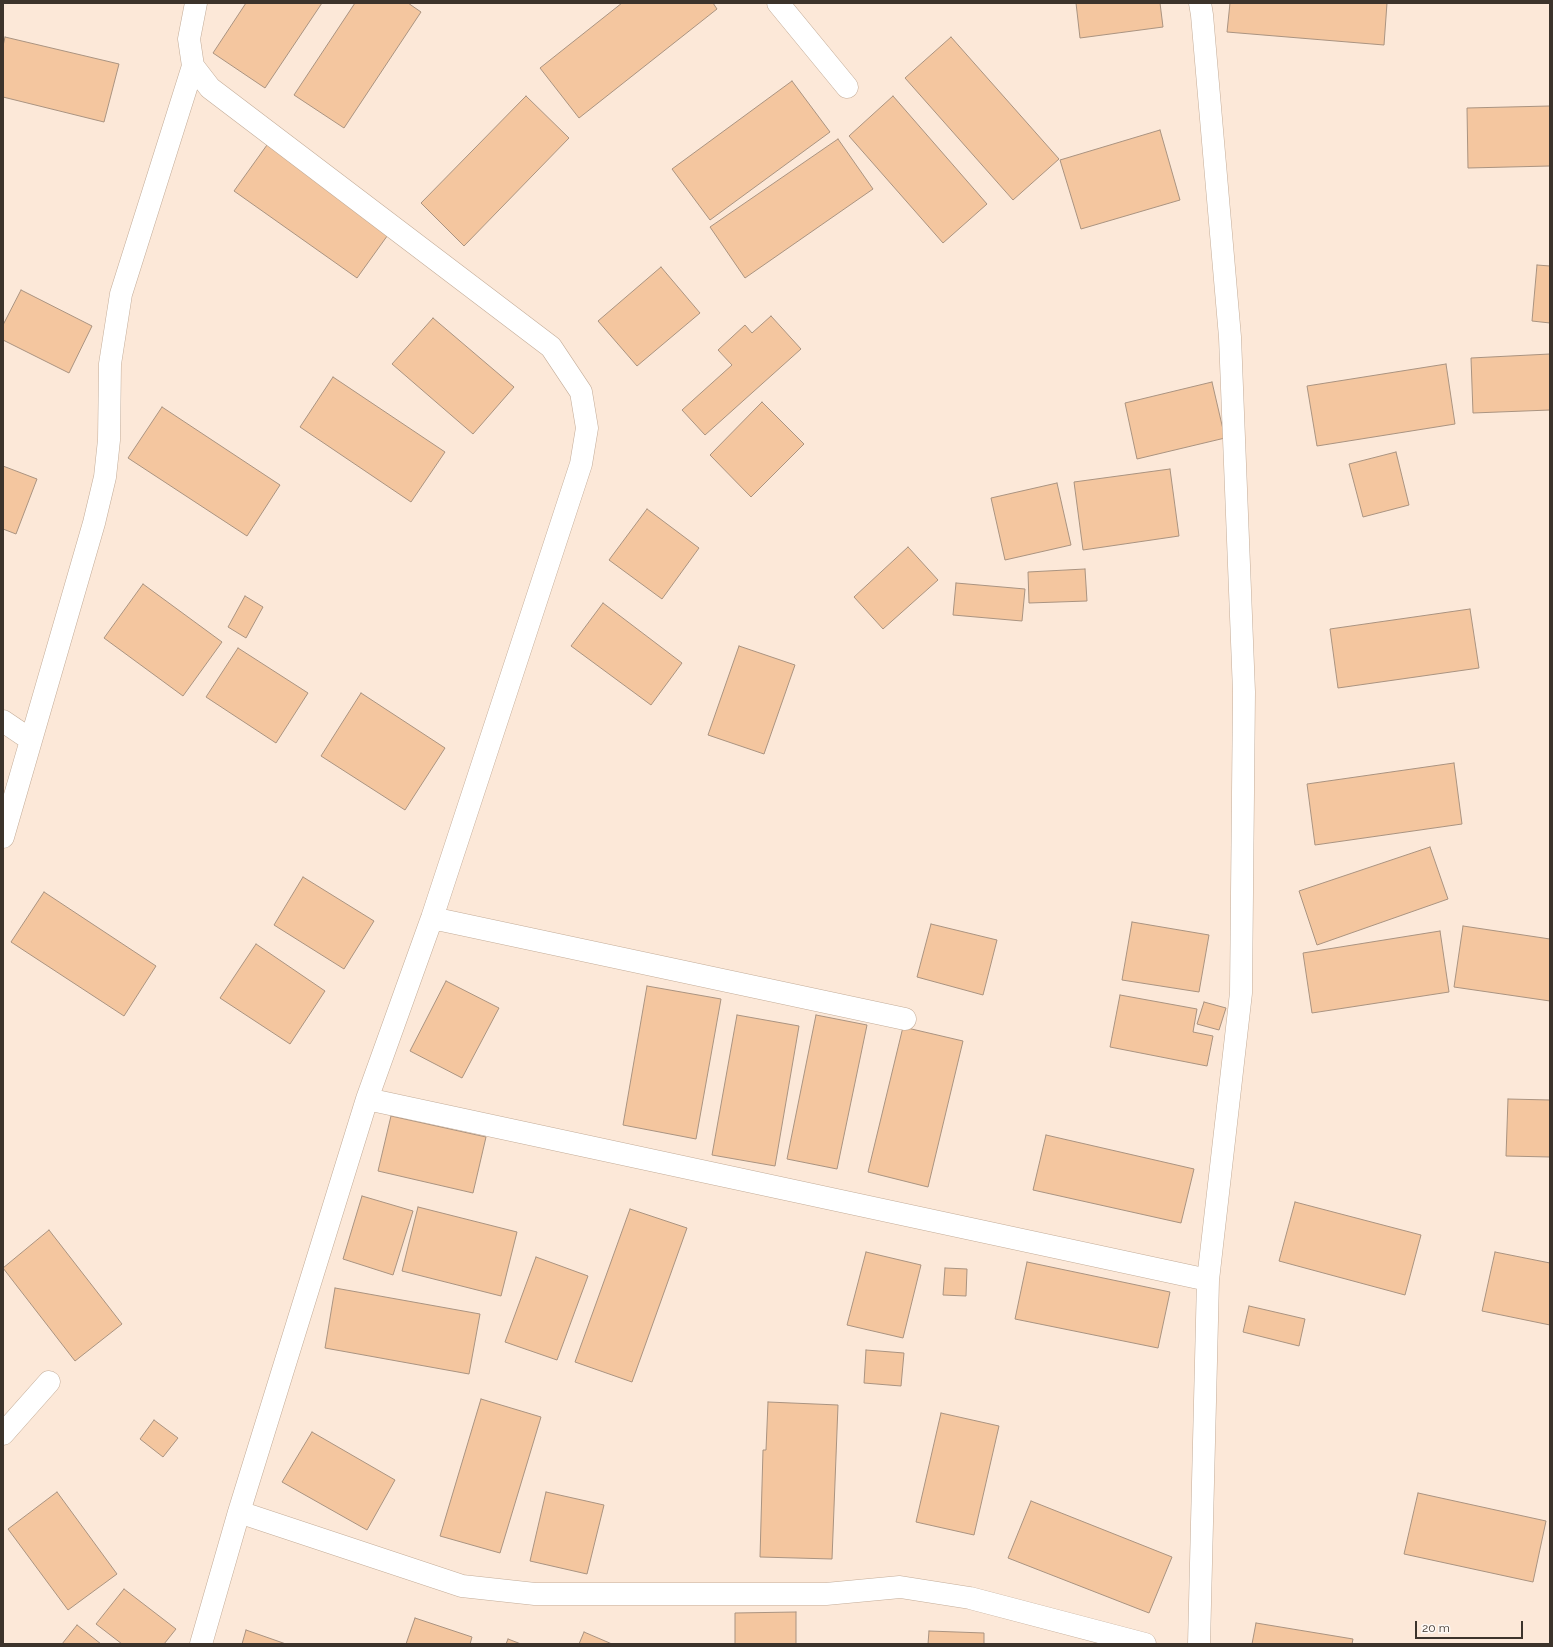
<!DOCTYPE html>
<style>
body{margin:0}
#map{position:relative;width:1553px;height:1647px;overflow:hidden;background:#fce8d8;font-family:Raleway,sans-serif}
canvas{display:block}
.frame{position:absolute;inset:0;border:4px solid #3c332b;pointer-events:none}
.scale{position:absolute;left:1415px;top:1621px;width:108px;height:18px;box-sizing:border-box;border:2px solid #3c332b;border-top:0;padding-left:5px;font-size:12px;line-height:14px;white-space:nowrap;color:#3c332b;-webkit-text-stroke:3px #fdf8f4;paint-order:stroke}
</style>
<div id="map">
<canvas width="1553" height="1647"></canvas>
<div class="frame"></div>
<div class="scale">20 m</div>
</div>
<script>
const g = document.querySelector('canvas').getContext('2d');
g.lineJoin = 'round';
function paint(path, color) { g.fillStyle = color; g.fill(path, 'evenodd'); }
const shape = rows => new Path2D(rows.map(r => 'M' + r).join(''));
function trace(path, color, width, dash) { g.strokeStyle = color; g.lineWidth = width; g.lineCap = dash ? 'butt' : 'round'; g.setLineDash(dash || []); g.stroke(path); }
const building = shape([
 [246,3,322,3,265,88,213,53,246,3],
 [355,3,408,3,421,12,344,128,294,95,355,3],
 [622,3,713,3,717,9,579,118,540,68,622,3],
 [1076,3,1160,3,1163,27,1080,38,1076,3],
 [1230,3,1387,3,1384,45,1227,32,1230,3],
 [5,37,119,64,104,122,3,97,3,46,5,37],
 [951,37,1059,159,1013,200,905,78,951,37],
 [792,81,830,132,710,220,672,169,792,81],
 [526,96,569,138,464,246,421,203,526,96],
 [893,96,987,204,943,243,849,136,893,96],
 [1550,106,1550,166,1468,168,1467,108,1550,106],
 [1160,130,1180,200,1081,229,1060,160,1160,130],
 [838,139,873,189,745,278,710,227,838,139],
 [267,145,390,232,357,278,234,191,267,145],
 [1537,265,1550,266,1550,323,1532,321,1537,265],
 [661,267,700,313,637,366,598,321,661,267],
 [21,290,92,326,69,373,3,340,3,325,21,290],
 [771,316,801,349,705,435,682,410,732,365,718,350,745,325,752,333,771,316],
 [433,318,514,387,473,434,392,364,433,318],
 [1550,354,1550,410,1473,413,1471,358,1550,354],
 [1446,364,1455,424,1317,446,1307,386,1446,364],
 [333,377,445,452,411,502,300,427,333,377],
 [1212,382,1225,438,1137,459,1125,403,1212,382],
 [762,402,804,444,751,497,710,455,762,402],
 [162,407,280,485,247,536,128,458,162,407],
 [1396,452,1409,505,1363,517,1349,464,1396,452],
 [3,466,37,479,16,534,3,529,3,466],
 [1170,469,1179,536,1083,550,1074,482,1170,469],
 [1057,483,1071,545,1005,560,991,498,1057,483],
 [647,509,699,548,662,599,609,560,647,509],
 [908,547,938,580,883,629,854,597,908,547],
 [1085,569,1087,601,1029,603,1028,572,1085,569],
 [956,583,1025,589,1022,621,953,615,956,583],
 [143,584,222,642,183,696,104,638,143,584],
 [245,596,263,607,246,638,228,627,245,596],
 [603,603,682,663,651,705,571,646,603,603],
 [1470,609,1479,668,1338,688,1330,629,1470,609],
 [739,646,795,665,764,754,708,735,739,646],
 [238,648,308,693,276,743,206,697,238,648],
 [361,693,445,748,405,810,321,756,361,693],
 [1454,763,1462,824,1315,845,1307,784,1454,763],
 [1430,847,1448,899,1317,945,1299,891,1430,847],
 [303,877,374,921,344,969,274,925,303,877],
 [44,892,156,966,124,1016,11,942,44,892],
 [1132,922,1209,935,1199,992,1122,980,1132,922],
 [931,924,997,940,983,995,917,977,931,924],
 [1463,926,1550,939,1550,1001,1454,987,1463,926],
 [1440,931,1449,992,1312,1013,1303,953,1440,931],
 [256,944,325,991,290,1044,220,998,256,944],
 [446,981,499,1008,462,1078,410,1051,446,981],
 [647,986,721,999,696,1139,623,1125,647,986],
 [1120,995,1197,1009,1193,1032,1213,1036,1207,1066,1110,1047,1120,995],
 [1204,1002,1226,1008,1219,1030,1197,1024,1204,1002],
 [737,1015,799,1026,775,1166,712,1155,737,1015],
 [816,1015,867,1025,837,1169,787,1159,816,1015],
 [903,1027,963,1041,928,1187,868,1172,903,1027],
 [1508,1099,1550,1100,1550,1157,1506,1156,1508,1099],
 [391,1116,486,1137,473,1193,378,1171,391,1116],
 [1046,1135,1194,1169,1181,1223,1033,1190,1046,1135],
 [362,1196,413,1211,393,1275,343,1259,362,1196],
 [1295,1202,1421,1235,1405,1295,1279,1261,1295,1202],
 [418,1207,517,1232,501,1296,402,1271,418,1207],
 [630,1209,687,1228,632,1382,575,1362,630,1209],
 [49,1230,122,1324,75,1361,3,1268,49,1230],
 [866,1252,921,1265,903,1338,847,1325,866,1252],
 [1495,1252,1550,1263,1550,1325,1482,1311,1495,1252],
 [536,1257,588,1276,557,1360,505,1342,536,1257],
 [1027,1262,1170,1292,1158,1348,1015,1319,1027,1262],
 [945,1268,967,1269,966,1296,943,1295,945,1268],
 [335,1288,480,1314,469,1374,325,1348,335,1288],
 [1249,1306,1305,1319,1299,1346,1243,1332,1249,1306],
 [866,1350,904,1353,901,1386,864,1383,866,1350],
 [481,1399,541,1417,500,1553,440,1536,481,1399],
 [768,1402,838,1405,832,1559,760,1557,763,1450,766,1450,768,1402],
 [941,1413,999,1426,974,1535,916,1522,941,1413],
 [154,1420,178,1438,163,1457,140,1439,154,1420],
 [312,1432,395,1480,367,1530,282,1482,312,1432],
 [57,1492,117,1574,68,1610,8,1529,57,1492],
 [546,1492,604,1505,587,1574,530,1561,546,1492],
 [1418,1493,1546,1521,1533,1582,1404,1554,1418,1493],
 [1031,1501,1172,1557,1149,1613,1008,1558,1031,1501],
 [124,1589,176,1629,164,1644,122,1644,96,1624,124,1589],
 [796,1612,796,1644,735,1644,735,1613,796,1612],
 [415,1618,472,1637,470,1644,406,1644,415,1618],
 [1256,1623,1353,1639,1352,1644,1252,1644,1256,1623],
 [77,1625,101,1644,62,1644,77,1625],
 [246,1630,286,1644,242,1644,246,1630],
 [929,1631,984,1633,984,1644,928,1644,929,1631],
 [584,1632,612,1644,579,1644,584,1632],
 [508,1639,521,1644,506,1644,508,1639]
]);
paint(building, '#f4c69f');
trace(building, '#aa9380', 1);
const minor = shape([
 [778,3,847,87],
 [193,66,210,88,551,347,581,392,587,428,581,464,432,918,367,1099,239,1512,201,1644],
 [3,721,31,740],
 [3,837,94,523,105,477,109,440,110,364,121,294,193,66,189,39,196,3],
 [432,918,905,1019],
 [367,1099,1208,1280],
 [3,1434,49,1382],
 [239,1512,462,1586,535,1594,826,1594,900,1587,970,1598,1145,1644],
 [1199,1644,1208,1280,1241,993,1244,692,1230,337,1202,15,1200,3]
]);
trace(minor, '#c3ac98', 23);
trace(minor, '#fff', 22);
</script>
